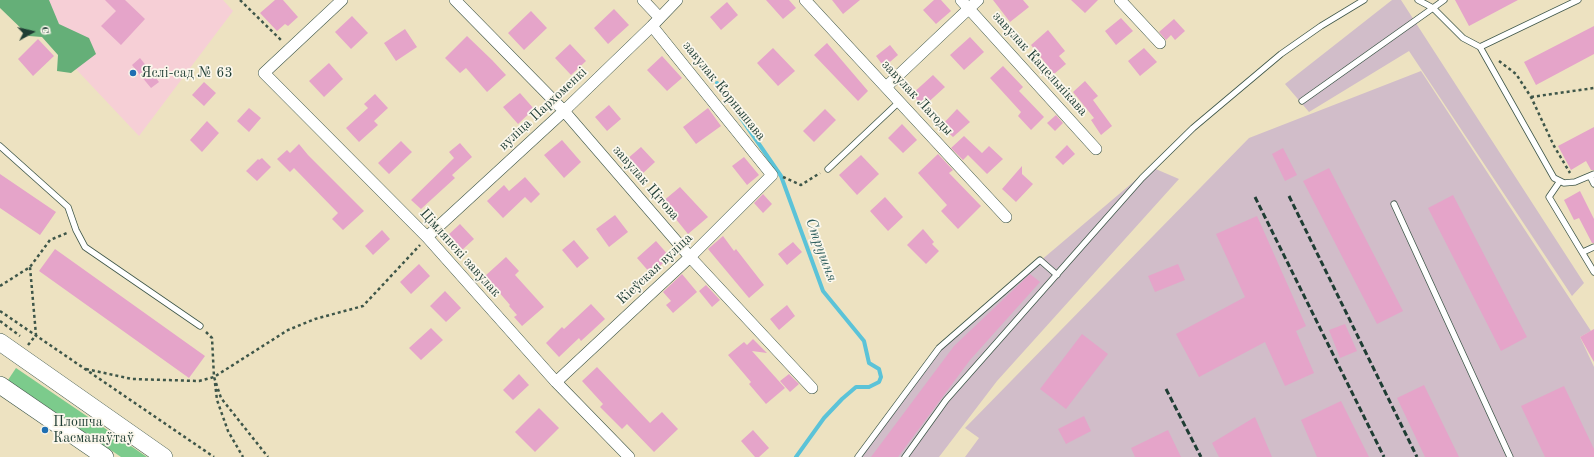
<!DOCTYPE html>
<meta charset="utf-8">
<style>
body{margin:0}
#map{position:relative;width:1594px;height:457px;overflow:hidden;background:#ede2c1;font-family:"Old Standard TT",serif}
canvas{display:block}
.north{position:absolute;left:12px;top:12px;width:40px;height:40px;-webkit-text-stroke:3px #fbf7ec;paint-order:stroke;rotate:82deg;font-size:11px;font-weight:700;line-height:16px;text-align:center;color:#1f3d34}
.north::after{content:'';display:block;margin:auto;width:14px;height:18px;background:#1f3d34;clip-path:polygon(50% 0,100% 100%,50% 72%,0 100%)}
</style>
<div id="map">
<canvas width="1594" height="457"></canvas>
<div class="north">С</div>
</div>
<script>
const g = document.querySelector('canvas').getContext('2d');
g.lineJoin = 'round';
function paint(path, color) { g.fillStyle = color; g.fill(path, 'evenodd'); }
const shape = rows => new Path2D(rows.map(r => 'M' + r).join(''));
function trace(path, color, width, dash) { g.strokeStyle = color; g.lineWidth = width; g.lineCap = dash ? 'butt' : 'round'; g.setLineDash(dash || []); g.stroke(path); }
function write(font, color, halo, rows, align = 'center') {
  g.font = font + ' "Old Standard TT",serif'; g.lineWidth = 3.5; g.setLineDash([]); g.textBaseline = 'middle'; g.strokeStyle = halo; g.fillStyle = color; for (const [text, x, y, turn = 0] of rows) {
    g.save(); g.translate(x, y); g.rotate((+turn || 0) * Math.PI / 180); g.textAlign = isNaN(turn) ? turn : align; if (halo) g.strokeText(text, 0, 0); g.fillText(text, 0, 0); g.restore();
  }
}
paint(shape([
 [11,0,223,0,233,11,139,136]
]), '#f6cfd6');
paint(shape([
 [1392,0,1401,0,1584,283,1572,296,1409,51,1309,112,1285,84],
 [1421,71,1591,331,1580,337,1594,367,1594,457,965,457,979,438,965,428,1249,138],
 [1151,167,1179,179,997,381,939,457,861,457,947,340]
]), '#d1bdc9');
paint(shape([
 [16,368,147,457,121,457,8,380]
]), '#7ccb8c');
paint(shape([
 [0,0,49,0,59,24,89,38,96,54,71,73,57,71,58,55,42,37,29,36,0,8]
]), '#65af78');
trace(shape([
 [717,83,781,176,823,291,864,341,869,363,879,369,881,377,879,382,869,387,856,387,842,399,824,418,796,457]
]), '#5bc3d8', 4);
paint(shape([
 [105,0,125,0,145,19,121,45,101,26,116,11],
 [275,0,283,0,298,17,288,26,285,24,277,31,260,13],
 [766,0,789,0,796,8,783,19],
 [832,0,860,0,843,14],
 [934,0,941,0,951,11,936,24,923,10],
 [993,0,1023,0,1029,7,1010,22],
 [1071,0,1098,0,1085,13],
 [1455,0,1518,0,1469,26],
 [727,2,738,15,721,30,710,17],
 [614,9,629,25,608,44,594,28],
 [531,11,547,28,524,50,508,33],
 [352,16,368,33,351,49,335,32],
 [1121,18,1133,31,1116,45,1105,31],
 [1174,19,1185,31,1175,40,1171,35,1166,40,1159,32],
 [1594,26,1594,54,1536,85,1524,62],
 [405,29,417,47,396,61,384,43],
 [1048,30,1065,51,1059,56,1066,64,1054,74,1031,45],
 [467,36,492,60,506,75,487,92,466,68,460,73,445,58],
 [970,37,984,52,964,70,950,55],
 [38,39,54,56,33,76,18,59],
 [827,43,868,91,858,101,814,55],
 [570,44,586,61,571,75,555,58],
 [890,45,898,55,884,67,876,56],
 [773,48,795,71,778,86,757,63],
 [1144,48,1157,62,1140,76,1128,61],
 [662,56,682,78,667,91,647,70],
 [140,58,159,82,151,88,132,65],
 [329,63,343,79,324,97,309,81],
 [1003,66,1023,87,1019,91,1044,117,1031,130,1018,116,1021,112,990,78],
 [933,75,945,87,923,107,912,94],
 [1085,81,1098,96,1093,100,1112,126,1101,135,1091,120,1094,118,1073,92],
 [204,82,216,93,204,106,192,95],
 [520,93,534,109,518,124,503,107],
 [375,94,388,108,374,121,378,125,359,142,346,128,368,108,364,104],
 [609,105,621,119,607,131,595,117],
 [249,108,261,118,249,132,237,121],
 [708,108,721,126,696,144,683,127],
 [825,109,836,120,814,142,803,131],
 [957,109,970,122,953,137,941,126],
 [1056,115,1063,123,1055,131,1047,123],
 [207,121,219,133,202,152,190,140],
 [902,124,917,140,903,153,888,138],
 [1594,127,1594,170,1591,170,1586,161,1571,170,1558,146],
 [964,136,982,153,989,146,1003,159,987,174,968,155,963,160,951,148],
 [562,140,581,162,564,178,544,155],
 [401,141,412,152,389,174,378,163],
 [460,143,472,157,452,175,455,178,421,209,411,200,454,158,449,152],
 [299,144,308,155,364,211,343,230,332,219,338,213,294,168,290,172,277,159,287,150,290,153],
 [1067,145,1075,154,1063,165,1055,157],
 [641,147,655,162,641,175,627,159],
 [1283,148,1297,175,1285,181,1272,154],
 [938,154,953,170,949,173,981,206,958,229,941,211,947,205,918,173],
 [861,155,879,174,857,195,839,175],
 [744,157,759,175,747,185,732,166],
 [262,158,271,167,257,181,246,171,258,159,259,160],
 [1022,166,1022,174,1033,184,1016,202,1002,189],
 [1329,168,1403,311,1377,324,1303,181],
 [0,174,56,212,40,235,0,208],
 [525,177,540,194,531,203,525,197,503,218,487,201,504,185,509,191],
 [680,187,708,217,688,234,662,202],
 [1580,191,1594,219,1594,243,1592,243,1579,218,1574,220,1564,200],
 [763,194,772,204,763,213,754,203],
 [1453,195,1527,337,1501,351,1428,208],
 [885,197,903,217,888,231,870,211],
 [615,215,628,232,609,247,596,229],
 [1257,216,1306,326,1296,331,1314,373,1285,386,1265,342,1199,377,1176,334,1245,297,1216,234],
 [460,224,474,239,461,251,447,236],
 [923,229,934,242,932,244,939,251,926,264,907,245],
 [382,230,390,239,373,255,365,246],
 [723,236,734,251,736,249,764,285,749,298,708,249],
 [574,240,589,258,577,268,562,250],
 [656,241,670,257,651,274,637,258],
 [793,242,802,252,787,265,778,254],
 [55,249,205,356,189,378,39,271],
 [506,257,519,271,515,275,544,307,522,326,514,317,517,315,509,306,510,305,485,276],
 [419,264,430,276,411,294,400,282],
 [1178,264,1185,280,1155,292,1148,276],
 [682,274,697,292,673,313,666,305,671,301,663,292],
 [1030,274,1040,282,970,360,898,457,871,457,954,346],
 [706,285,720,300,712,307,699,291],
 [445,291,461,308,446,322,430,306],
 [591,304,605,319,581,341,579,338,559,357,546,343,562,327,564,329],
 [787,305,795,316,779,330,770,319],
 [1345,324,1357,351,1340,358,1329,330],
 [431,328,443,340,421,360,409,348],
 [1594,329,1594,362,1580,337],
 [1082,334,1108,354,1066,409,1040,389],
 [753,339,767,353,752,351,785,388,766,404,749,384,751,382,728,355,744,342,747,345],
 [597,367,650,423,662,412,678,429,654,452,627,424,622,429,600,407,603,404,582,381],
 [519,374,529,385,513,400,503,390],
 [789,374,799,384,790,392,780,381],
 [1424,385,1459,457,1425,457,1397,398],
 [1564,386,1594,449,1594,457,1545,457,1521,406],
 [1341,401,1369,457,1317,457,1301,420],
 [539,408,559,428,535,452,515,432],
 [1084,416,1091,431,1066,444,1058,429],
 [1255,417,1272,457,1219,457,1212,443],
 [753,430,769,448,759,457,755,457,741,441],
 [1168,430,1181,457,1135,457,1131,448]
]), '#e5a4c9');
const lane = shape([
 [1444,0,1433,8,1463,38,1480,47,1554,178,1564,183,1575,182,1594,174],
 [1480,47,1578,0],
 [1302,101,1433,8,1418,0],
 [0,146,68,207,76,230,85,247,200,326],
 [828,169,899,102],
 [1590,176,1594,184],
 [1560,181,1549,197,1594,272],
 [1394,204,1510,457],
 [1583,252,1594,247],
 [858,457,939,348,1040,260,1057,275],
 [905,457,946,400,1142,178,1193,128,1281,54,1321,26,1364,0]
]);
const street = shape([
 [342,0,264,73,427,237,556,382,629,457],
 [455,0,564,111,690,257,812,388],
 [643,0,659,17],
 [805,0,1006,217],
 [961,0,1096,149],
 [1120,0,1160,43],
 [886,87,978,0],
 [427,237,564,111,652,26,677,0],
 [556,382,690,257,772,175,652,26]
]);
const primary = shape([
 [0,342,164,457],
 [0,385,105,457]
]);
trace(lane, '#3e5649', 7);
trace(street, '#3e5649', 12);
trace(primary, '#3e5649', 18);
trace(shape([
 [240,0,282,41],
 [1499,61,1516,74,1531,97,1554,146,1570,173],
 [1531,97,1594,88],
 [783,177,801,185,820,173],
 [0,286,30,267,50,240,67,233],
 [0,311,214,457],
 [0,321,20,336],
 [206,332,212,338,214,377,221,398,268,457],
 [28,345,36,335,30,267],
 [86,369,132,379,199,381,214,377,288,330,315,319,363,306,420,245],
 [215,383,217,400,228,431,243,457]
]), '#3e5649', 2.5, [3, 3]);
trace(lane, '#fff', 5.5);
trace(street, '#fff', 11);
trace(primary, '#fff', 17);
trace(shape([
 [1289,196,1417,457],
 [1255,197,1384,457],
 [1166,389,1201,457]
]), '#1f3d34', 3, [6, 3]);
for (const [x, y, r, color] of [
 [133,73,4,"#1f6fb2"],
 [45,430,4,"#1f6fb2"]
]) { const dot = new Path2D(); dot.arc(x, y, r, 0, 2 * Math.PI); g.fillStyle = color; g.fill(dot); trace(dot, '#fbf7ec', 1.5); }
write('14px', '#1f3d34', '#fbf7ec', [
 ["завулак Кацельнікава",1040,64,48],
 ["завулак Корнышава",724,91,51],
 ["завулак Лагоды",917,98,47],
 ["вуліца Пархоменкі",543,109,-43],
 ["завулак Цітова",646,183,49],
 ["Цімлянскі завулак",460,253,48],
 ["Кіеўская вуліца",655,269,-43]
]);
write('14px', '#1f3d34', '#fbf7ec', [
 ["Яслі-сад № 63",141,73],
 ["Плошча",53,422],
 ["Касманаўтаў",53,438]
], 'left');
write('italic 15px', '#2e5e5d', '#fbf7ec', [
 ["Струшня",821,250,70]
]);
</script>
